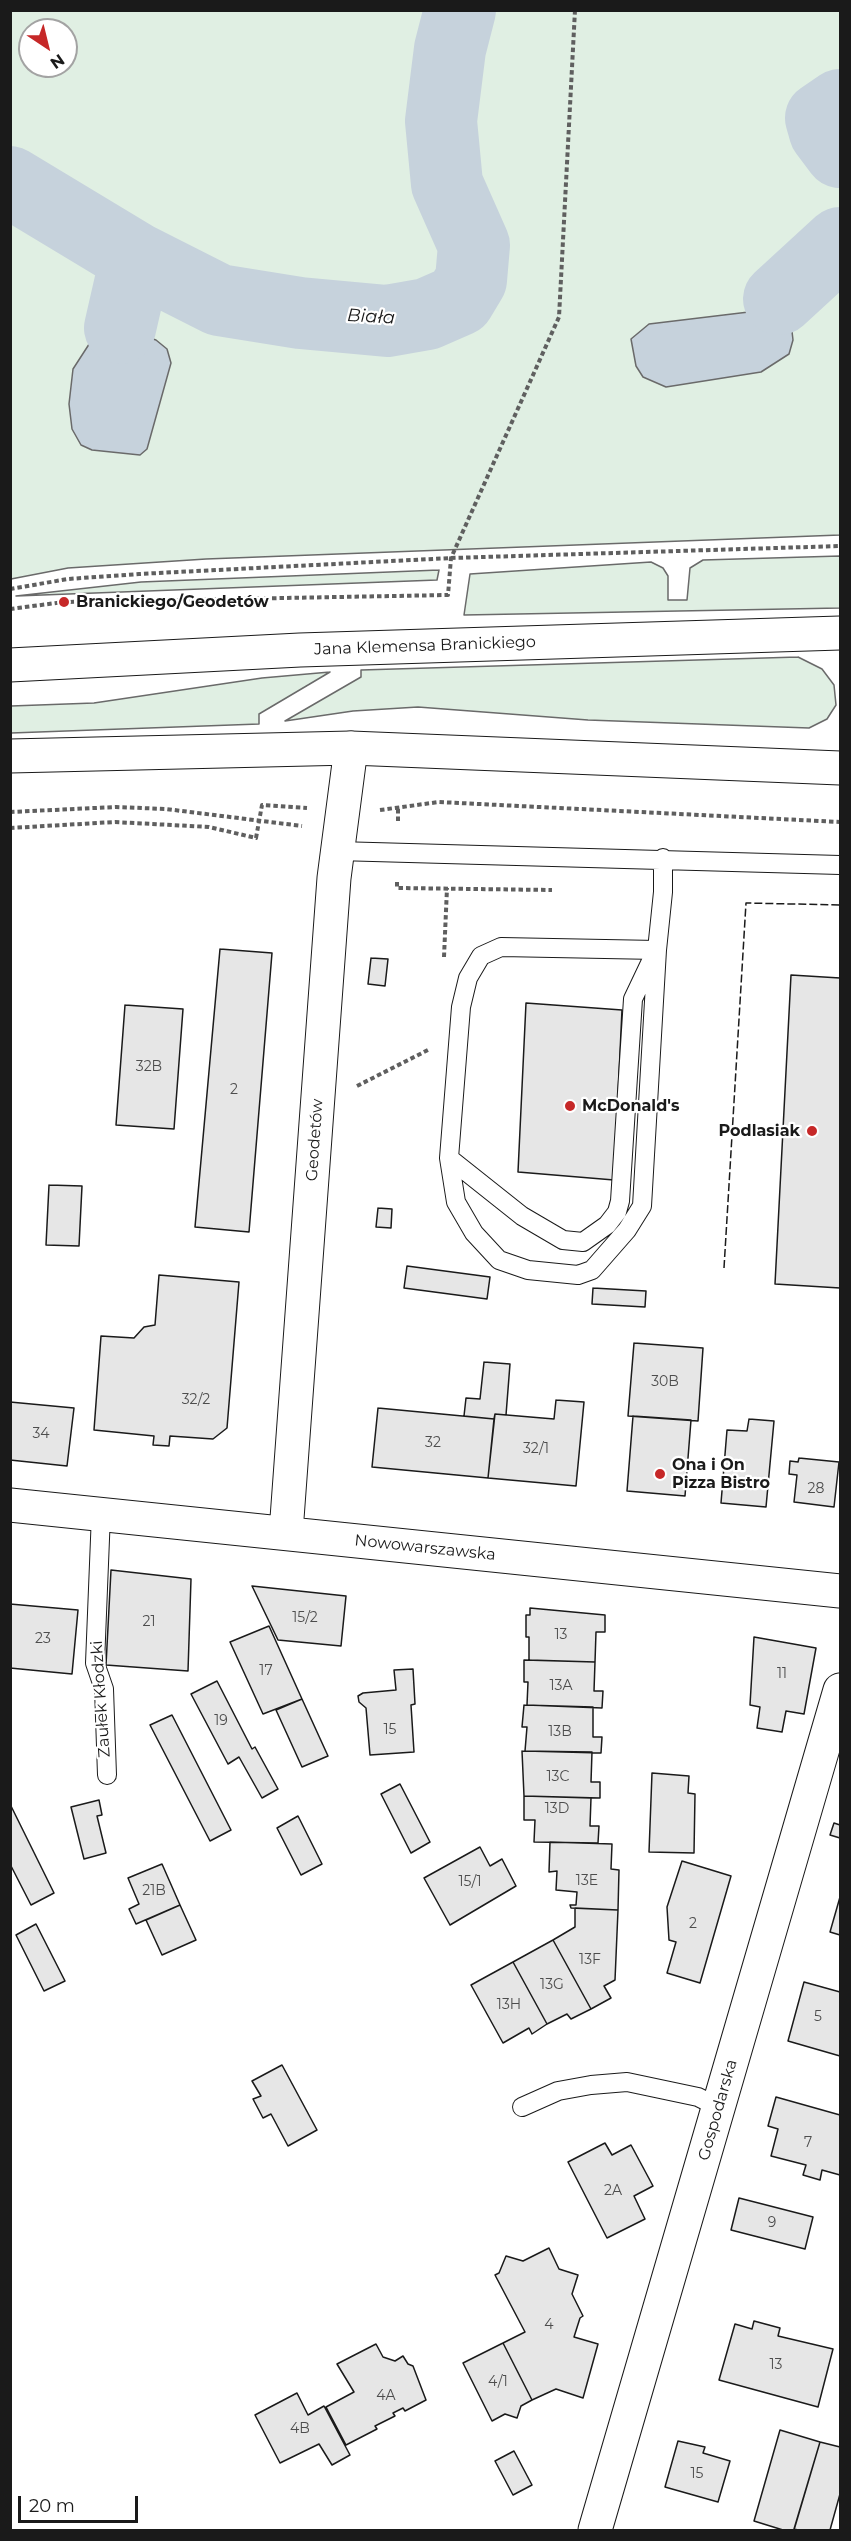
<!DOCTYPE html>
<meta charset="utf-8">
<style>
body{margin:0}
#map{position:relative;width:851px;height:2541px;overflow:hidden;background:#fff;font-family:Montserrat,sans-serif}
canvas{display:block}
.frame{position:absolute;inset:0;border:12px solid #1a1a1a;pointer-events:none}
.north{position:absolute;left:18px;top:18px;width:60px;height:60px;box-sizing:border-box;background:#fff;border:2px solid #a3a3a3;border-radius:50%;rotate:145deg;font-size:16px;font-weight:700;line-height:24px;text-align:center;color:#1a1a1a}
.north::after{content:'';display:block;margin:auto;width:21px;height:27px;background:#c62828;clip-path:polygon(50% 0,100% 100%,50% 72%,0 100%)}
.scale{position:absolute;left:18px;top:2496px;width:120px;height:27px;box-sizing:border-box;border:3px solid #1a1a1a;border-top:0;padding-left:8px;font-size:18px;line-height:21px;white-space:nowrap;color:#1a1a1a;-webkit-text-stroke:4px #fff;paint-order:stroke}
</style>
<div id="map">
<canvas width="851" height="2541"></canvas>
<div class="frame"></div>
<div class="north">N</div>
<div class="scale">20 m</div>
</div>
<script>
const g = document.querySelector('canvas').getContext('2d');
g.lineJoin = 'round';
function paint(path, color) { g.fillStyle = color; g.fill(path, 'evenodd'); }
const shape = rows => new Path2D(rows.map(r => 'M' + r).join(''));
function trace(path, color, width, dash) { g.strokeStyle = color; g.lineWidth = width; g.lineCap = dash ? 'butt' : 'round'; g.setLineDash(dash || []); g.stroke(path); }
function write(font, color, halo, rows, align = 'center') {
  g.font = font + ' Montserrat,sans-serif'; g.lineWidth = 4.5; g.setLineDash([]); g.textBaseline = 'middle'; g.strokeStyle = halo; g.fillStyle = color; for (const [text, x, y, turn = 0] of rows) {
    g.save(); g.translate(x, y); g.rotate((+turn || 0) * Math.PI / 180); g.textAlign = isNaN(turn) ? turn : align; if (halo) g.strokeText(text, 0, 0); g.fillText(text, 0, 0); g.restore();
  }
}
const green = shape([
 [10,11,840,11,840,535,206,559,68,568,11,579,10,11],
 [30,30,66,30,66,66,30,66,30,30],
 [840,556,840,608,464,615,470,574,651,562,663,568,668,576,668,600,687,600,690,568,703,560,840,556],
 [439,570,437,580,16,596,141,582,439,570],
 [798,657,822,669,834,685,836,705,827,719,809,728,588,720,418,707,353,711,285,721,361,677,361,670,798,657],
 [330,672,259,714,259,724,11,733,11,706,94,703,262,678,330,672]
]);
paint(green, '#e0efe3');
trace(green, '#6a6a6a', 1.5);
const water = shape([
 [779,299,790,314,793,340,789,354,761,372,666,387,643,377,636,366,631,339,649,324,757,311,779,299],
 [120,328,156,340,167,349,171,363,147,449,140,455,92,450,81,445,72,429,69,404,73,369,95,335,120,328]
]);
paint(water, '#c6d2dc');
trace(water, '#6a6a6a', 1.5);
trace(shape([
 [840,105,821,118,825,132,840,152],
 [10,182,136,258,219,300,300,313,387,321,427,314,459,300,471,280,474,245,447,184,441,121,450,49,460,10],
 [779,299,840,243],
 [120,328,136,258]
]), '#c6d2dc', 72);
const building = shape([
 [220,949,272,953,249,1232,195,1227,220,949],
 [371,958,388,959,385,986,368,984,371,958],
 [791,975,840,978,840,1288,775,1284,791,975],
 [526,1003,622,1010,614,1180,518,1172,526,1003],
 [125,1005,183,1009,174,1129,116,1125,125,1005],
 [49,1185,82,1186,79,1246,46,1245,49,1185],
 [378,1208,392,1209,391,1228,376,1227,378,1208],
 [407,1266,490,1277,487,1299,404,1288,407,1266],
 [159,1275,239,1282,227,1428,213,1439,170,1436,169,1446,153,1445,154,1436,94,1430,101,1336,134,1338,144,1327,155,1325,159,1275],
 [593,1288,646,1291,645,1307,592,1304,593,1288],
 [634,1343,703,1348,698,1421,628,1416,634,1343],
 [484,1362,510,1364,506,1415,495,1414,494,1419,464,1416,466,1398,480,1399,484,1362],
 [556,1400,584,1402,576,1486,488,1478,495,1414,554,1419,556,1400],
 [10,1402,74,1408,67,1466,10,1460,10,1402],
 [378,1408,494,1419,488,1478,372,1467,378,1408],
 [633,1416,691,1420,685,1496,627,1491,633,1416],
 [749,1419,774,1421,766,1507,721,1503,727,1430,747,1431,749,1419],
 [799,1458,839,1462,834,1507,794,1502,797,1475,789,1474,790,1461,798,1462,799,1458],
 [111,1570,191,1579,188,1671,106,1665,111,1570],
 [252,1586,346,1596,341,1646,278,1640,252,1586],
 [10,1604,78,1610,72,1674,10,1668,10,1604],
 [530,1608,605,1615,605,1632,596,1632,595,1662,529,1660,529,1637,526,1637,526,1615,530,1615,530,1608],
 [269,1626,302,1699,263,1714,230,1642,269,1626],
 [754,1637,816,1648,804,1714,786,1711,782,1732,757,1728,760,1707,750,1705,754,1637],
 [524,1660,595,1662,594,1691,603,1691,602,1708,527,1705,528,1682,524,1682,524,1660],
 [413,1669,415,1704,411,1705,414,1752,370,1755,366,1708,359,1702,358,1696,363,1693,396,1690,394,1670,413,1669],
 [217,1681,252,1749,255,1747,278,1789,262,1798,239,1757,228,1764,191,1694,217,1681],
 [302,1699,328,1756,302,1767,276,1710,302,1699],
 [524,1705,593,1707,593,1737,602,1737,601,1753,525,1751,527,1727,522,1727,524,1705],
 [172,1715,231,1830,210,1841,150,1725,172,1715],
 [522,1751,592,1752,591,1782,600,1782,600,1798,524,1796,522,1751],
 [652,1773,689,1776,688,1793,695,1794,694,1853,649,1852,652,1773],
 [400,1784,430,1842,411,1853,381,1794,400,1784],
 [524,1796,591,1798,590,1826,599,1826,598,1843,534,1842,535,1820,524,1820,524,1796],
 [99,1800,102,1815,97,1816,106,1853,84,1859,71,1807,99,1800],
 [10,1804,54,1893,31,1905,10,1864,10,1804],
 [298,1816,322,1864,301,1875,277,1828,298,1816],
 [834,1823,840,1825,840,1841,840,1838,830,1835,834,1823],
 [550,1842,612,1844,611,1869,619,1870,618,1910,571,1908,570,1905,576,1905,577,1892,556,1890,557,1871,549,1872,550,1842],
 [480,1847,490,1866,502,1859,516,1886,450,1925,424,1878,480,1847],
 [682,1861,731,1876,700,1983,667,1973,676,1942,669,1940,667,1907,682,1861],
 [162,1864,180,1905,136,1924,129,1909,139,1904,128,1878,162,1864],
 [840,1897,840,1935,830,1932,840,1897],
 [180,1905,196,1940,162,1955,146,1920,180,1905],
 [575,1908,618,1910,615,1980,604,1986,611,1998,591,2009,553,1940,575,1927,575,1908],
 [36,1924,65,1981,44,1991,16,1935,36,1924],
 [553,1940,591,2009,571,2019,567,2014,547,2024,513,1962,553,1940],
 [513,1962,547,2024,532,2034,529,2028,503,2043,471,1985,513,1962],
 [804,1982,840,1992,840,2056,788,2041,804,1982],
 [282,2065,317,2130,288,2146,271,2114,263,2118,253,2099,261,2096,252,2081,282,2065],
 [776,2097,840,2115,840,2175,822,2170,820,2180,803,2175,806,2165,771,2156,778,2129,768,2126,776,2097],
 [605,2143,612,2155,631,2145,653,2186,634,2196,645,2219,607,2238,568,2162,605,2143],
 [739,2198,813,2217,805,2249,731,2230,739,2198],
 [549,2248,559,2269,578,2275,572,2294,583,2316,580,2318,574,2337,598,2344,583,2398,556,2389,532,2400,503,2343,525,2332,495,2275,499,2273,506,2256,523,2261,549,2248],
 [754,2321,780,2328,778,2336,833,2349,818,2407,719,2380,735,2324,752,2329,754,2321],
 [503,2343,532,2400,521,2406,517,2418,505,2414,492,2421,463,2363,503,2343],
 [376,2344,383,2357,395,2361,403,2356,408,2364,413,2366,426,2400,405,2411,403,2408,393,2413,395,2416,375,2426,377,2429,346,2445,326,2407,354,2392,337,2364,376,2344],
 [297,2393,308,2415,324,2406,350,2455,332,2465,319,2444,280,2463,255,2415,297,2393],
 [780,2430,820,2442,794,2530,783,2530,754,2521,780,2430],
 [678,2441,705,2447,703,2453,730,2461,718,2502,665,2487,678,2441],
 [820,2442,840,2447,840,2494,830,2530,798,2530,794,2529,820,2442],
 [514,2451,532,2485,513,2495,495,2461,514,2451]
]);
paint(building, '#e6e6e6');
trace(building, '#1a1a1a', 1.5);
const service = shape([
 [337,851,840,865],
 [657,950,501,947,481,956,468,978,461,1007,449,1158,456,1202,474,1233,499,1260,528,1270,578,1275,592,1270,627,1230,642,1206,657,950,663,892,663,858],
 [449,1158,522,1216,563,1240,583,1242,607,1225,617,1212,620,1201,633,999,652,959],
 [101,1514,95,1663,104,1689,107,1775],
 [522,2107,558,2091,591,2085,627,2082,698,2097,718,2107]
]);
const minor = shape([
 [10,1505,840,1591],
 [286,1532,334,878,351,748],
 [595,2530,840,1690]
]);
const secondary = shape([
 [10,665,300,650,840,633],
 [10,756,351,748,840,768]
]);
trace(service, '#1a1a1a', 20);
trace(minor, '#1a1a1a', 35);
trace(secondary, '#1a1a1a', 35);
trace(shape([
 [10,589,68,579,139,574,451,558,840,546],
 [10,609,64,602,448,595,451,558,559,317,575,10],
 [398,809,398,823],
 [380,810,439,802,840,822],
 [10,812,116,807,166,809,302,826],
 [10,828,115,822,209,827,256,838,262,805,307,808],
 [397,882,397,888,552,890],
 [444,957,447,888],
 [357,1086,428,1050]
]), '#5f5f5f', 4, [4.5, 3]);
trace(service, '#fff', 18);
trace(minor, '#fff', 33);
trace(secondary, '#fff', 33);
trace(shape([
 [724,1268,746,903,840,905]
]), '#1a1a1a', 1.5, [8, 3]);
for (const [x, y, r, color] of [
 [64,602,6,"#c62828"],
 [570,1106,6,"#c62828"],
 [812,1131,6,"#c62828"],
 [660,1474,6,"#c62828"]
]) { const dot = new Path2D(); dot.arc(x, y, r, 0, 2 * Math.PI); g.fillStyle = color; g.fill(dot); trace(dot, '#fff', 2); }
write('14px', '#4d4d4d', null, [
 ["32B",149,1067],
 ["2",234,1090],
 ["30B",665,1382],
 ["32/2",196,1400],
 ["34",41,1434],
 ["32",433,1443],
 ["32/1",536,1449],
 ["28",816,1489],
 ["15/2",305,1618],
 ["21",149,1622],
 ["13",561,1635],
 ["23",43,1639],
 ["17",266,1671],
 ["11",782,1674],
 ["13A",561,1686],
 ["19",221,1721],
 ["15",390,1730],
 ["13B",560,1732],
 ["13C",558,1777],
 ["13D",557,1809],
 ["13E",587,1881],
 ["15/1",470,1882],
 ["21B",154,1891],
 ["2",693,1924],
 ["13F",590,1960],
 ["13G",552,1985],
 ["13H",509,2005],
 ["5",818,2017],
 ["7",808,2143],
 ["2A",613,2191],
 ["9",772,2223],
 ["4",549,2325],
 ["13",776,2365],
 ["4/1",498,2382],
 ["4A",386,2396],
 ["4B",300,2429],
 ["15",697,2474]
]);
write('bold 16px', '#1a1a1a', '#fff', [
 ["Branickiego/Geodetów",76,602],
 ["McDonald's",582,1106],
 ["Podlasiak",800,1131,"right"],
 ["Ona i On",672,1465],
 ["Pizza Bistro",672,1483]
], 'left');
write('16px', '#1a1a1a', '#fff', [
 ["Jana Klemensa Branickiego",425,646,-2],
 ["Geodetów",315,1140,-86],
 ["Nowowarszawska",425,1548,6],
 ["Zaułek Kłodzki",101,1699,-94],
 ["Gospodarska",718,2110,-74]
]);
write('italic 18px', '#1a1a1a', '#fff', [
 ["Biała",371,317,3]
]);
</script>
